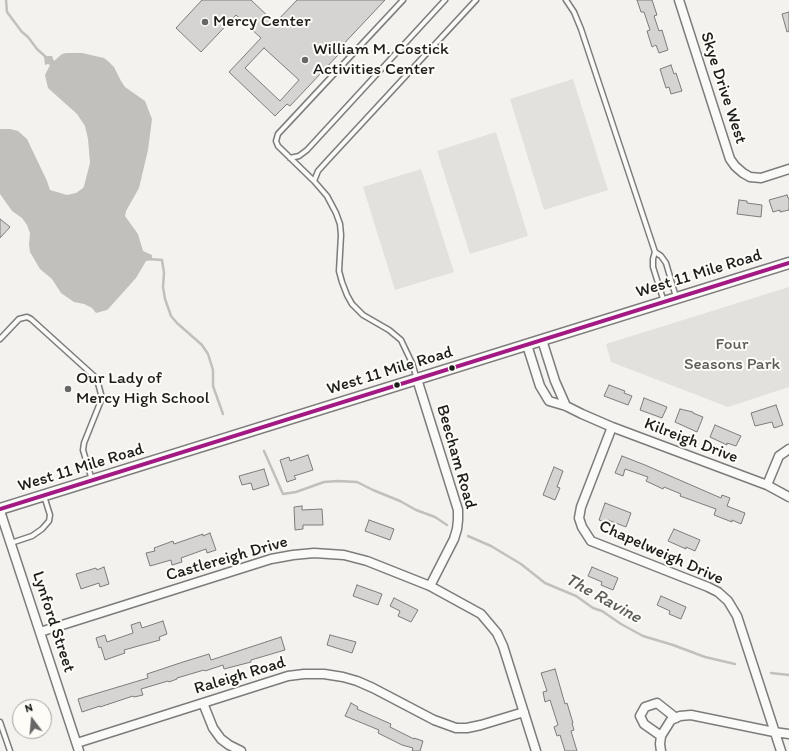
<!DOCTYPE html>
<style>
body{margin:0}
#map{position:relative;width:789px;height:751px;overflow:hidden;background:#f3f2ef;font-family:Itim,sans-serif}
canvas{display:block}
.north{position:absolute;left:12px;top:699px;width:40px;height:40px;box-sizing:border-box;background:#fdfcf7;border:1px solid #a3a29f;border-radius:50%;rotate:344deg;font-size:11px;font-weight:700;line-height:16px;text-align:center;color:#1c1c1c}
.north::after{content:'';display:block;margin:auto;width:14px;height:18px;background:#676766;clip-path:polygon(50% 0,100% 100%,50% 72%,0 100%)}
</style>
<div id="map">
<canvas width="789" height="751"></canvas>
<div class="north">N</div>
</div>
<script>
const g = document.querySelector('canvas').getContext('2d');
g.lineJoin = 'round';
function paint(path, color) { g.fillStyle = color; g.fill(path, 'evenodd'); }
const shape = rows => new Path2D(rows.map(r => 'M' + r).join(''));
function trace(path, color, width, dash) { g.strokeStyle = color; g.lineWidth = width; g.lineCap = dash ? 'butt' : 'round'; g.setLineDash(dash || []); g.stroke(path); }
function write(font, color, halo, rows, align = 'center') {
  g.font = font + ' Itim,sans-serif'; g.lineWidth = 4; g.setLineDash([]); g.textBaseline = 'middle'; g.strokeStyle = halo; g.fillStyle = color; for (const [text, x, y, turn = 0] of rows) {
    g.save(); g.translate(x, y); g.rotate((+turn || 0) * Math.PI / 180); g.textAlign = isNaN(turn) ? turn : align; if (halo) g.strokeText(text, 0, 0); g.fillText(text, 0, 0); g.restore();
  }
}
paint(shape([
 [573,79,608,190,544,210,510,99],
 [496,132,528,236,470,254,437,151],
 [421,169,454,272,395,290,363,187],
 [789,287,789,387,728,407,611,362,606,344]
]), '#e2e1dd');
paint(shape([
 [66,53,82,53,104,58,109,62,114,67,121,81,125,87,145,101,152,119,148,150,139,188,126,211,125,216,138,234,143,251,152,255,152,260,146,261,136,278,110,307,107,310,96,313,92,308,84,304,74,302,61,293,52,279,40,269,30,252,29,244,30,233,27,225,22,218,12,211,0,194,0,129,10,129,18,131,27,139,47,181,50,190,67,195,76,193,83,188,84,186,90,163,88,139,85,126,77,114,48,88,45,75,50,65,48,64,45,65,44,56,52,56,54,61,62,54]
]), '#c1c0bc');
trace(shape([
 [6,0,7,12,22,32,28,37,37,49,47,58],
 [149,259,162,260,164,273,163,287,165,299,171,316,177,323,202,345,208,354,213,370,213,386,223,414],
 [264,451,283,494,296,492,324,482,338,481,357,482,373,490,400,501,416,510,435,517,447,525],
 [468,536,491,546,521,564,545,583,576,596,593,608,602,611,621,624,643,636,673,645,705,657,735,664],
 [771,673,789,675]
]), '#c1c0bc', 2.5);
const building = shape([
 [202,0,251,0,275,23,297,0,385,0,336,52,339,54,290,106,287,104,275,116,229,72,261,38,236,15,201,52,176,28,202,0],
 [264,48,299,80,280,101,245,68,264,48],
 [637,0,652,0,657,15,654,16,659,31,662,30,668,50,659,53,656,45,652,47,647,31,650,30,644,12,641,12,637,0],
 [789,12,789,31,787,32,782,14,789,12],
 [671,65,674,74,676,73,682,91,671,94,669,87,666,88,660,69,671,65],
 [787,195,788,198,789,198,789,210,780,212,780,210,773,212,769,200,787,195],
 [739,200,747,201,747,203,762,205,761,217,737,214,739,200],
 [0,219,10,227,0,238,0,219],
 [609,385,625,391,624,393,632,396,628,405,604,396,609,385],
 [644,398,667,407,662,418,640,410,644,398],
 [776,405,783,425,774,428,772,422,755,426,751,413,776,405],
 [680,409,693,412,693,413,703,417,697,432,675,422,680,409],
 [715,425,741,436,736,446,727,443,727,445,710,437,715,425],
 [308,455,313,470,294,476,296,479,287,482,280,460,289,457,290,461,308,455],
 [622,456,645,465,721,498,722,495,730,498,727,506,745,513,741,524,732,520,732,522,714,515,716,509,680,496,681,494,664,487,663,489,646,481,648,477,625,469,623,476,615,473,622,456],
 [554,467,563,471,557,487,560,488,555,500,543,495,554,467],
 [264,469,269,485,253,490,251,483,242,485,239,476,264,469],
 [605,503,631,513,626,527,608,520,607,523,599,520,605,503],
 [302,506,302,510,322,509,323,525,303,525,303,529,295,530,294,507,302,506],
 [369,520,394,529,390,540,365,531,369,520],
 [674,529,700,540,695,551,686,547,686,549,668,541,674,529],
 [210,533,216,550,207,553,206,549,181,558,182,562,172,565,171,560,150,566,146,553,155,551,154,548,173,541,174,544,203,534,203,536,210,533],
 [104,567,109,584,100,587,99,583,81,589,76,574,96,568,97,570,104,567],
 [592,567,618,578,613,590,601,585,602,582,588,576,592,567],
 [357,585,382,594,378,605,353,596,357,585],
 [661,596,686,607,681,619,669,614,670,611,657,605,661,596],
 [394,598,418,610,411,622,398,616,400,611,390,606,394,598],
 [163,621,167,634,159,637,160,640,124,650,125,653,105,660,101,647,99,648,96,638,105,635,107,642,133,633,131,625,140,622,142,628,163,621],
 [330,635,356,642,352,653,327,645,330,635],
 [281,637,285,650,251,660,251,662,224,669,223,665,205,671,204,670,177,678,177,679,169,682,168,681,141,689,143,695,134,697,133,696,100,707,100,706,82,712,78,699,148,678,147,674,183,662,209,654,211,660,281,637],
 [555,669,565,704,567,703,573,723,572,723,574,730,571,731,577,751,565,751,560,735,557,736,554,727,558,725,550,700,545,702,543,692,547,691,541,673,555,669],
 [351,703,358,707,357,709,391,724,390,727,414,739,414,738,423,741,420,751,412,751,413,748,402,745,378,733,379,730,345,716,351,703]
]);
paint(building, '#d5d4d2');
trace(building, '#7d7c7b', 1);
const service = shape([
 [566,0,574,12,581,29,655,252,653,259,653,267,664,302],
 [290,158,299,156,307,150,445,0],
 [314,181,278,146,276,141,278,134,403,0],
 [655,252,661,256,666,263,676,297],
 [0,339,19,319,27,317,31,319,94,376,98,383,102,398,84,443,83,450,92,480],
 [417,379,412,363,401,340,389,330,363,315,352,304,347,295,342,282,339,271,341,235,340,224,336,213,327,196,314,181,318,171,327,161,476,0],
 [11,543,32,536,42,529,49,521,50,515,44,496],
 [0,722,10,751]
]);
const minor = shape([
 [679,0,730,159,735,166,743,173,750,177,761,178,789,169],
 [542,340,555,381,566,406],
 [527,345,540,386,549,401,566,406,582,414,612,427,767,485,789,497],
 [417,379,458,510,458,520,457,529,454,539,430,586],
 [612,427,581,507,579,518,582,527,591,541,708,587,718,592,728,601,737,616,781,751],
 [767,485,779,456,789,449],
 [0,511,79,751],
 [40,632,271,559,293,555,314,553,344,555,367,561,430,586,481,614,497,633,503,646,536,751],
 [203,703,213,728,221,739,229,745,241,751],
 [661,736,644,724,640,716,645,707,657,703,676,718],
 [77,743,288,676,304,674,324,674,343,677,357,681,373,688,434,720,456,728,467,728,481,725,524,712],
 [661,751,660,744,661,736,671,720,680,716,691,715,774,732,789,734]
]);
const tertiary = shape([
 [0,509,789,263]
]);
trace(service, '#7d7c7b', 7);
trace(minor, '#7d7c7b', 11);
trace(tertiary, '#7d7c7b', 13);
trace(service, '#fafaf8', 4);
trace(minor, '#fafaf8', 8);
trace(tertiary, '#fafaf8', 10);
trace(shape([
 [0,509,789,263]
]), '#a31984', 4);
for (const [x, y, r, color] of [
 [205,22,4,"#676766"],
 [305,60,4,"#676766"],
 [452,368,3.5,"#1c1c1c"],
 [397,385,3.5,"#1c1c1c"],
 [68,389,4,"#676766"]
]) { const dot = new Path2D(); dot.arc(x, y, r, 0, 2 * Math.PI); g.fillStyle = color; g.fill(dot); trace(dot, '#fdfcf7', 1.5); }
write('17px', '#1c1c1c', '#fdfcf7', [
 ["Mercy Center",213,22],
 ["William M. Costick",313,50],
 ["Activities Center",313,70],
 ["Our Lady of",76,379],
 ["Mercy High School",76,399]
], 'left');
write('17px', '#1c1c1c', '#fdfcf7', [
 ["Skye Drive West",723,88,72],
 ["West 11 Mile Road",699,274,-17],
 ["West 11 Mile Road",390,371,-17],
 ["Kilreigh Drive",691,441,21],
 ["Beecham Road",456,457,74],
 ["West 11 Mile Road",81,468,-17],
 ["Chapelweigh Drive",661,553,24],
 ["Castlereigh Drive",227,559,-16],
 ["Lynford Street",53,622,72],
 ["Raleigh Road",240,676,-17]
]);
write('17px', '#5c5c5b', '#fdfcf7', [
 ["Four",732,345],
 ["Seasons Park",732,365]
]);
write('italic 18px', '#5c5c5a', '#fdfcf7', [
 ["The Ravine",603,599,29]
]);
</script>
